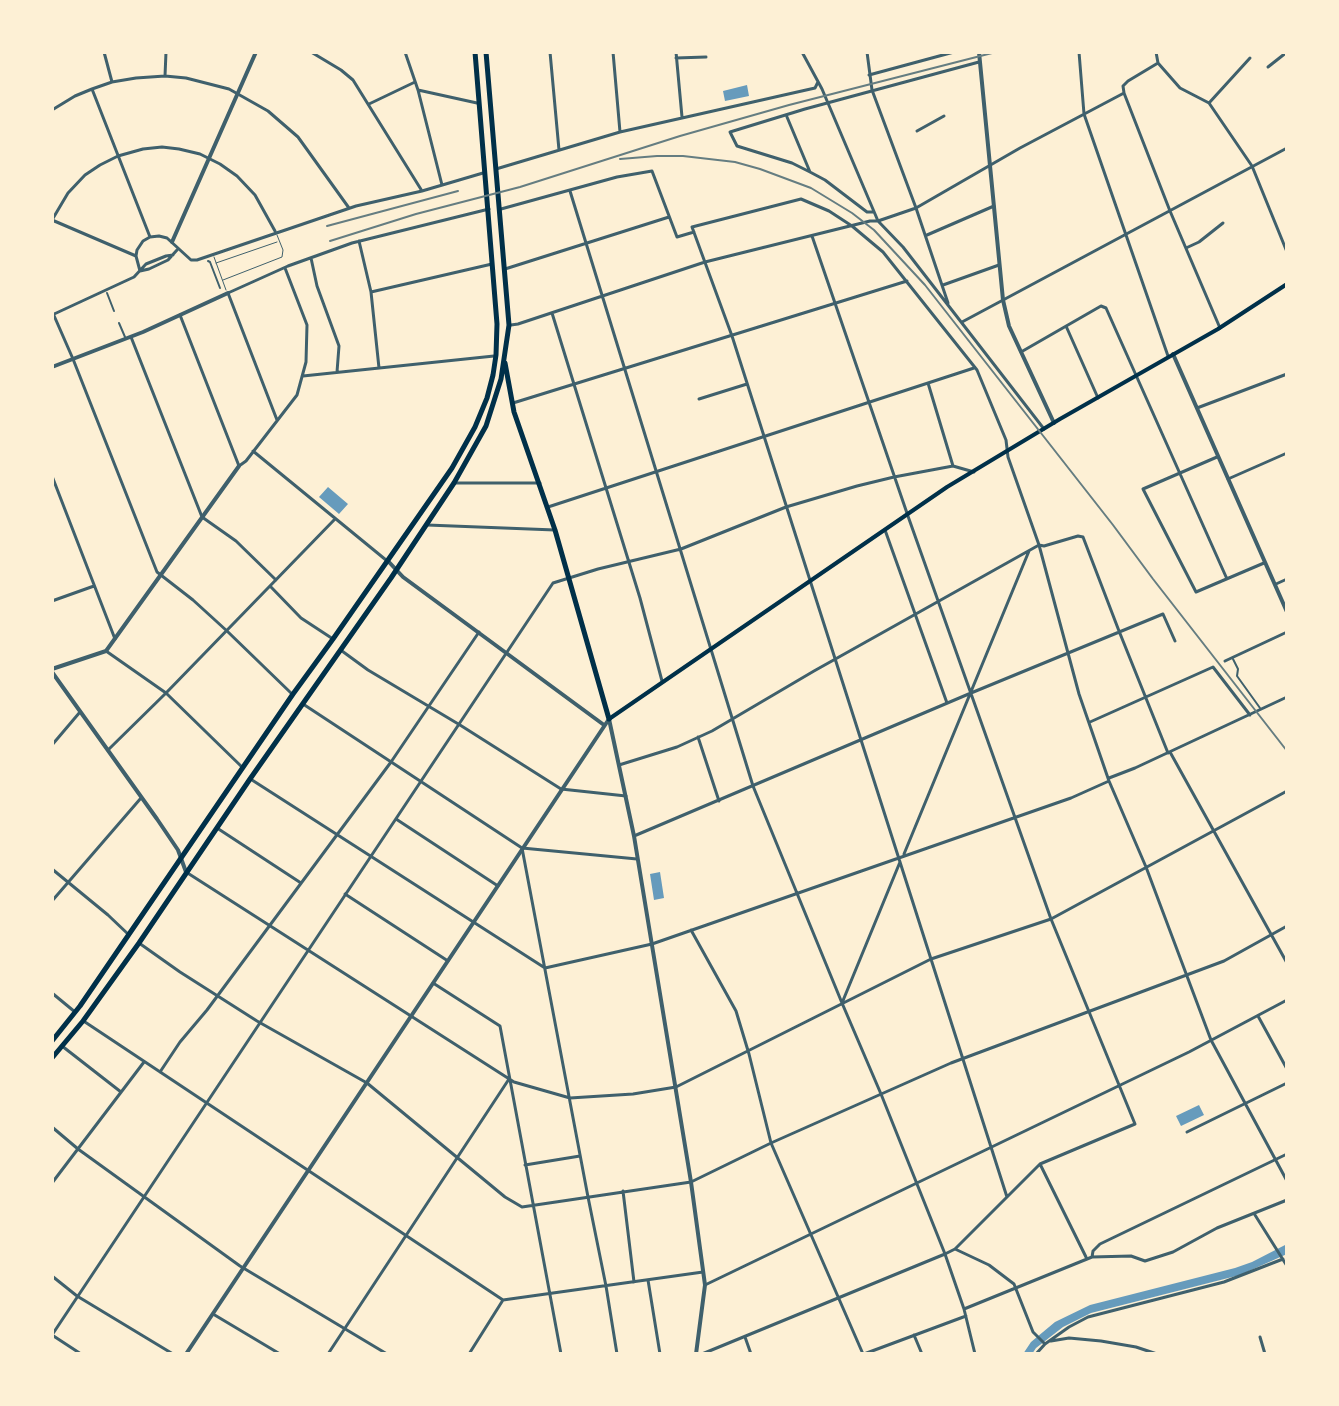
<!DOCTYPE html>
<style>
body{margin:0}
#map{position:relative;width:1339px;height:1406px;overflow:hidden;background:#fdf0d5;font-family:Signika,sans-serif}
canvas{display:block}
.frame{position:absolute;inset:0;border:54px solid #fdf0d5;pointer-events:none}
</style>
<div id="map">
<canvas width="1339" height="1406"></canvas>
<div class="frame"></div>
</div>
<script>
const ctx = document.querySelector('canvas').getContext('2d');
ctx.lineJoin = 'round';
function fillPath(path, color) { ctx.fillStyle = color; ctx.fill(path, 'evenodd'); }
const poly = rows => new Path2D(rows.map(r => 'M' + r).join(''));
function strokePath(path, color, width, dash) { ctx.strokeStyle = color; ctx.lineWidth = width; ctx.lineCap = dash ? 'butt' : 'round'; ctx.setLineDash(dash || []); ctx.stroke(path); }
fillPath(poly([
 [747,85,749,96,725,101,723,91],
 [328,487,348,504,339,514,319,497],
 [660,872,664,898,654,900,650,874],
 [1199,1105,1204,1115,1181,1126,1176,1116],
 [1287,1244,1287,1254,1240,1275,1091,1313,1063,1327,1036,1348,1032,1354,1023,1354,1031,1342,1055,1322,1090,1305,1235,1268,1252,1262]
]), '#669bbc');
strokePath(poly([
 [214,257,226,290],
 [216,263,277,242],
 [223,280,282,257,283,250,277,235]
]), '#3f606c', 1);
strokePath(poly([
 [208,261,210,262,220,288],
 [107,293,114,311],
 [119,323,125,337],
 [1233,659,1238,669,1237,676,1260,708]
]), '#3f606c', 2);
strokePath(poly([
 [104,52,112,82],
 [311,52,341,70,353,80,422,191],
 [405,52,418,90,442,185],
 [550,52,559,150],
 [613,52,620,132],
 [676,52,682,117],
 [802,52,822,89,878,221,903,247,1044,429],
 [867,52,872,90,916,208,948,303],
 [1079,52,1084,114,1168,356],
 [1156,52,1158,63,1180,88,1209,103,1252,166,1287,252],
 [676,58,706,57],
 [1158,63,1128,81,1123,86,1124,93,1170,211,1220,328],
 [1268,67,1287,52],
 [869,75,954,52],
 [165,76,166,52],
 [92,89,150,237],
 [418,90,477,103],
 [1209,103,1250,58],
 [369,104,415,82],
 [52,110,75,96,92,89,112,82,136,78,165,76,186,78,229,89,268,111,298,137,349,208],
 [787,117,810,172],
 [917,131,944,116],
 [496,169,620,132,815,88,818,82],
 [570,191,753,786,842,1003,881,1094,945,1254,964,1309,975,1354],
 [501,209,617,177,652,171,677,237,694,232],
 [873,212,867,212,825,180,810,172,792,163,737,146,730,132,805,109,979,62],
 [927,235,994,206],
 [359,241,371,292,379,368],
 [1186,248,1199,242,1223,223],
 [136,256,52,220,68,193,85,175,100,165,118,156,143,149,162,147,179,149,200,154,220,164,237,176,255,195,275,231],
 [311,258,317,286,339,346,337,372],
 [505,269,669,217],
 [140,271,136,256,137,250,143,241,150,237,159,236,167,238,191,260,197,260,356,206,422,191,483,173],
 [140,271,149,269,168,260,177,250],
 [943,285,999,265],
 [371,292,492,264],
 [52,311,73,359,157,572,193,600,227,631,292,694],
 [552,313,640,598,662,681],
 [52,315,134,277,146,264,166,256,173,255],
 [180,315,239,466,246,461,297,395,306,362,307,325,285,268],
 [962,322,1287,148],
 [511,325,518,324,705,262,870,221,878,221,916,208,1020,148,1124,93],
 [1066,326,1098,398],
 [131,337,202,517,236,541,276,580],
 [1021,352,1101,306,1106,308,1227,579],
 [303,376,494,356],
 [928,383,953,466],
 [699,399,747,384],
 [513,403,907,281],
 [1197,408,1287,374],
 [277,420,228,293,288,266,352,243,489,209],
 [253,451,386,560],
 [1217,457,1143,489,1196,592,1264,563],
 [52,476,115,639],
 [1228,479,1287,453],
 [456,483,540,483],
 [548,507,974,368],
 [427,525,555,530],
 [885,530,947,703],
 [1276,584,1287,579],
 [270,586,301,618,333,639],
 [52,601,94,586],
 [106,651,166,693,243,768],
 [342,651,368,670,460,725,561,789,626,796],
 [1225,661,1287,632],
 [303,704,522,848,637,859],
 [1090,722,1213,667,1250,715],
 [698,737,719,801],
 [52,745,80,712],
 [108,750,166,693,335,519],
 [1170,752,1287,963],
 [619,765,677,747,712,731,814,671,1039,545,1044,546,1078,536,1083,537,1119,631,1168,753],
 [1109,778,1135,768,1287,697],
 [252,780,545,968,652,944,1071,798,1109,781],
 [396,819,498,886],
 [217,828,301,883],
 [634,836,971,693,1163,614,1175,641],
 [522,848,588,1197,606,1286,617,1354],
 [904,854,1029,551],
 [52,869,108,915,129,935],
 [186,872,514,1082,570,1098,633,1094,676,1087,931,959,1051,919,1287,791],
 [345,894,448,961],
 [52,901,141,798],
 [691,930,736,1011,749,1054,771,1143,863,1354],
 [139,943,180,972,257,1021,367,1083,505,1197,522,1207,691,1182,771,1143,951,1063,1224,961,1287,926],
 [433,983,500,1026,561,1354],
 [52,993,75,1012],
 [842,1003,900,862],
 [1258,1016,1287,1069],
 [85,1022,503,1300,703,1272],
 [62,1046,121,1092],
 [160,1072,180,1042,207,1010,391,762,479,632],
 [52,1127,78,1149,240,1266,387,1354],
 [1187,1132,1287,1083],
 [1040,1164,1086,1257],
 [525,1165,580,1156],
 [52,1183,144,1062],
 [623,1191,634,1282],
 [1007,1197,732,336,692,227,801,199,829,211,852,226,883,252,977,370,1006,440,1008,457,1039,545,1079,694,1109,781,1146,867,1211,1040,1287,1181],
 [1255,1215,1287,1266],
 [955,1249,989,1265,1014,1284,1033,1332,1045,1344],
 [1092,1257,1093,1251,1100,1244,1287,1154],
 [52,1276,77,1296,173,1354],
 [648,1280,660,1354],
 [705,1285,1189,1052,1287,1000],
 [964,1309,1092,1257,1131,1256,1145,1261,1173,1252,1217,1228,1287,1200],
 [213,1314,280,1354],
 [914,1335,922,1354],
 [745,1337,751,1354],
 [1260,1337,1265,1354],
 [1051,1341,1069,1338,1101,1341,1136,1347,1157,1354],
 [81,1354,52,1335,553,583,598,569,681,549,786,507,857,486,894,477,953,466,974,472],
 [328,1354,509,1079],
 [469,1354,503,1300],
 [702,1354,945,1254,955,1249,1040,1164,1135,1124,1051,919,909,519,812,236],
 [864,1354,966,1316],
 [1036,1354,1045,1344,1069,1327,1088,1317,1224,1282,1283,1259]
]), '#3f606c', 3);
strokePath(poly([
 [979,52,1003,300,1009,326,1054,423],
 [172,242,256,52],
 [1173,354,1287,612],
 [52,367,143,332,228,293],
 [388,561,403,577,604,725],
 [52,669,106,651,239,466],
 [52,672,157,819,178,850,186,872],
 [609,719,634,836,691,1182,705,1285,696,1354],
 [186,1354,609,719]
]), '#3f606c', 4);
strokePath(poly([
 [609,719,947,487,1060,419,1218,329,1287,284]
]), '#003049', 4);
strokePath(poly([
 [505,363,514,412,555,530,609,719],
 [52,1041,80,1006,293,694,333,639,452,468,475,427,487,398,493,375,496,355,497,324,475,52],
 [52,1058,83,1021,139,943,250,779,391,578,454,483,486,426,501,379,509,325,486,52]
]), '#003049', 5);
strokePath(poly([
 [620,159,657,156,683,156,735,162,760,169,811,188,852,213,874,230,925,285,1113,525,1153,579,1287,751],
 [327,226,458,191],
 [330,241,416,214,520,187,680,136,789,105,996,52]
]), '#657d81', 2);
</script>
